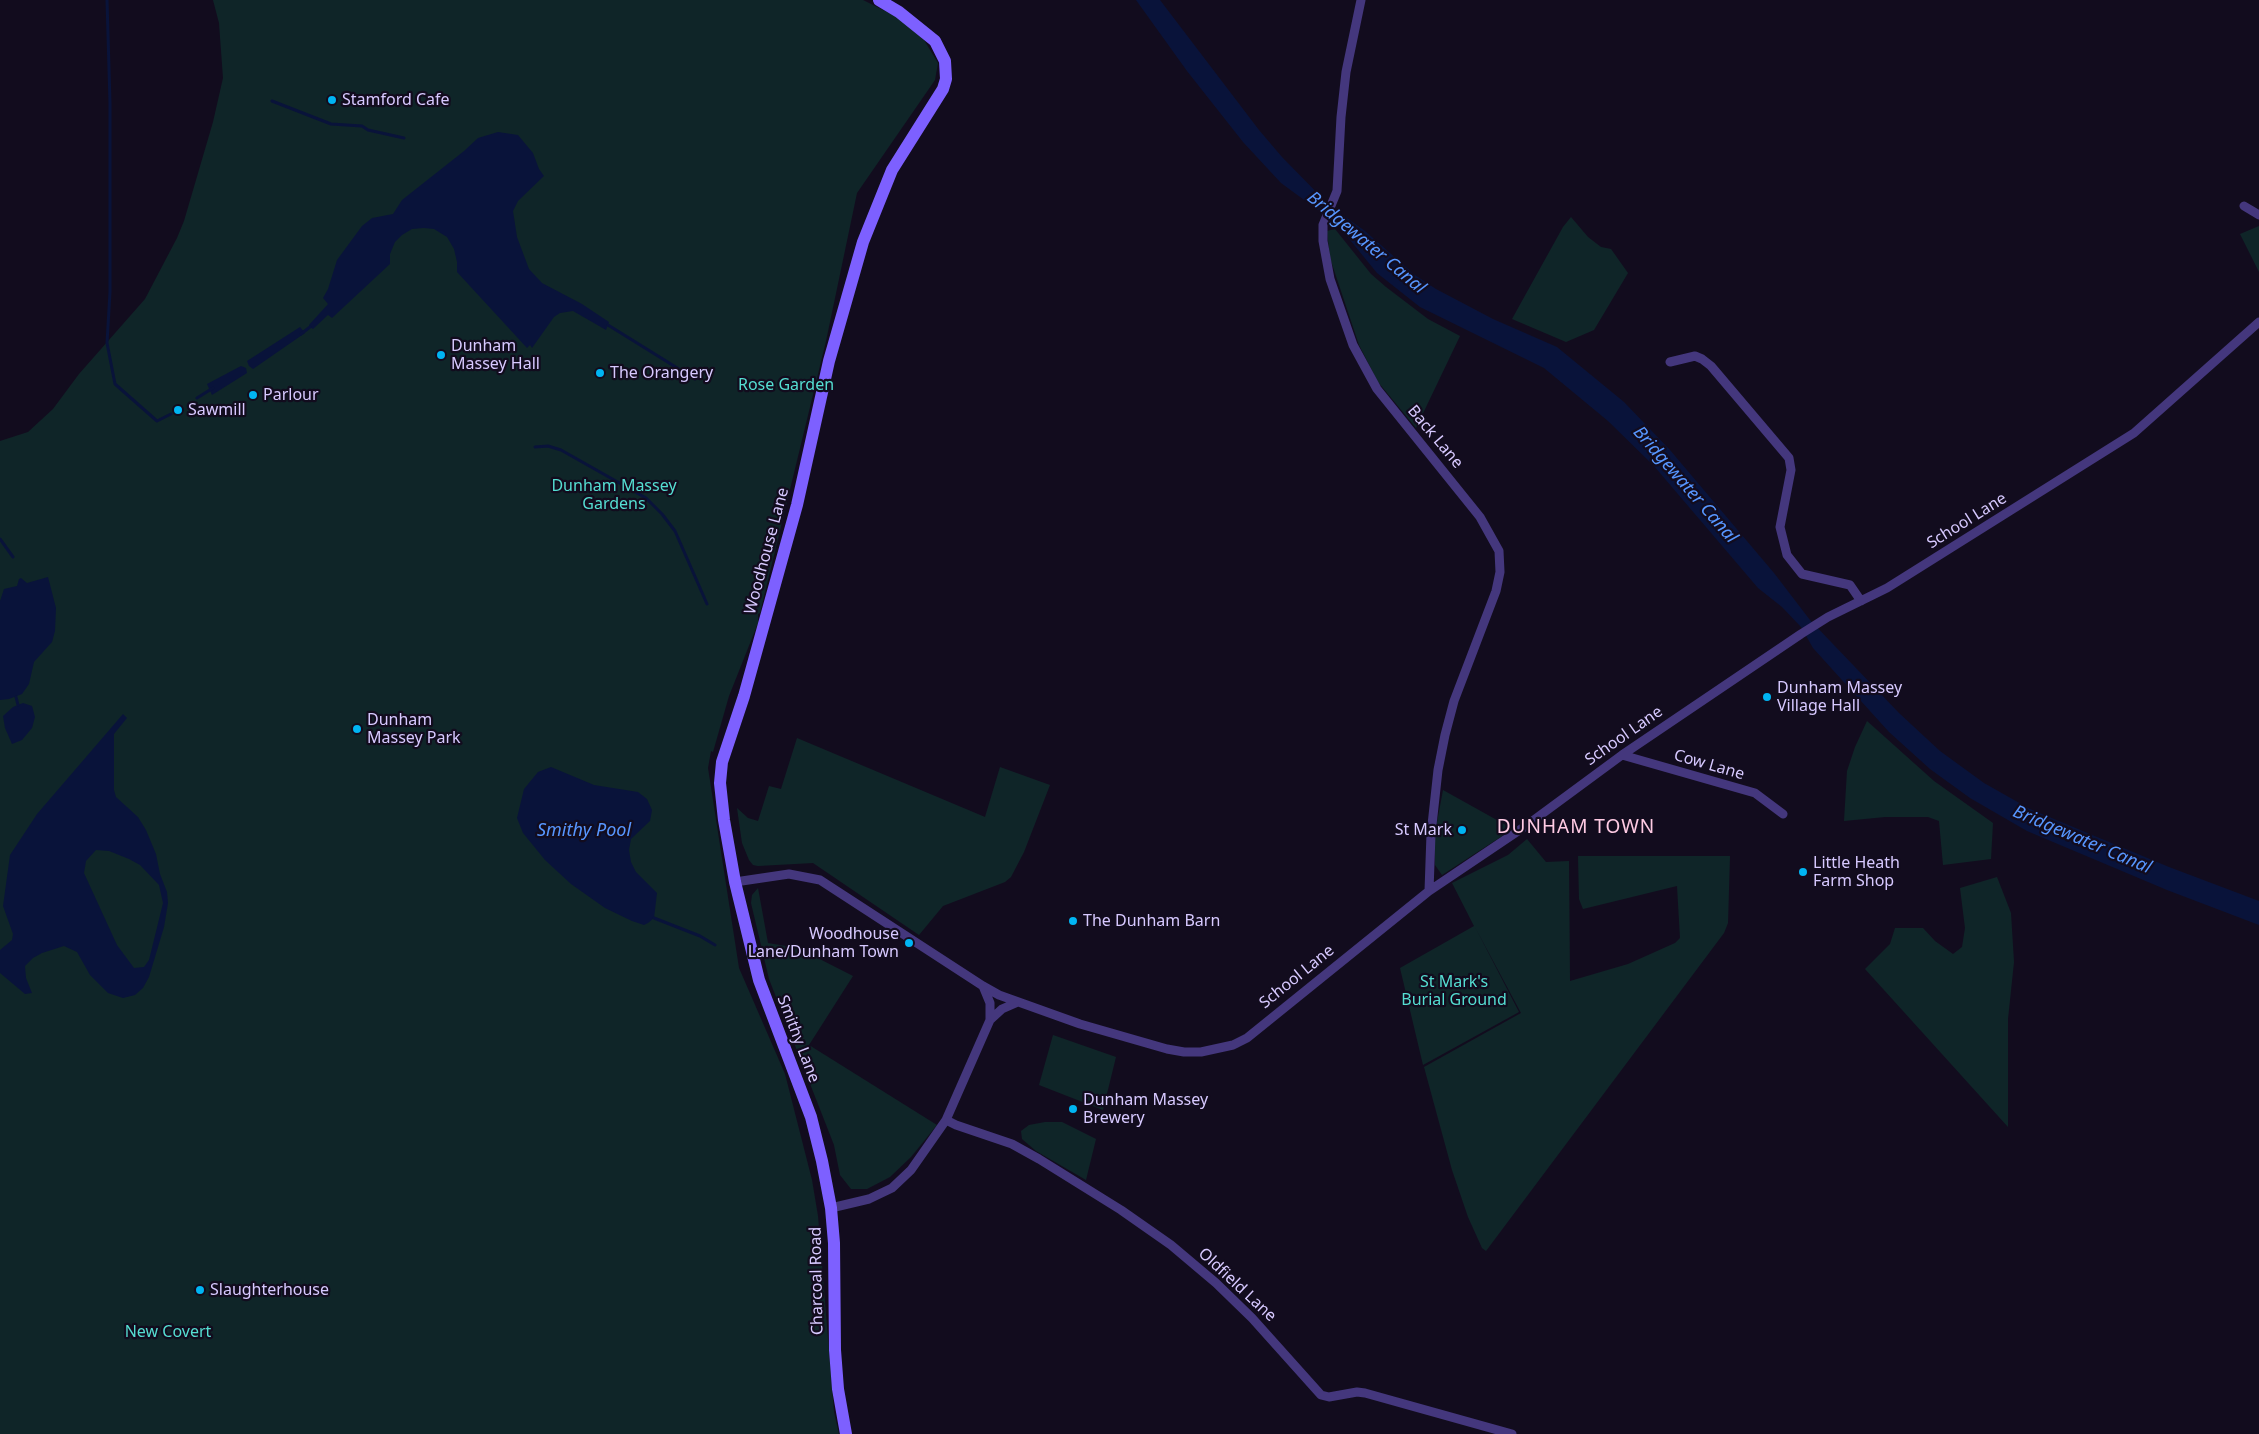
<!DOCTYPE html>
<style>
body{margin:0}
canvas{display:block;background:#120c1e}
</style>
<canvas width="2259" height="1434"></canvas>
<script>
const ctx = document.querySelector('canvas').getContext('2d');
ctx.lineJoin = 'round';
function fillPath(path, color) { ctx.fillStyle = color; ctx.fill(path, 'evenodd'); }
const poly = rows => new Path2D(rows.map(r => 'M' + r).join(''));
function strokePath(path, color, width, dash) { ctx.strokeStyle = color; ctx.lineWidth = width; ctx.lineCap = dash ? 'butt' : 'round'; ctx.setLineDash(dash || []); ctx.stroke(path); }
function drawText(font, color, halo, rows, align = 'center') {
  ctx.font = font + ' "Noto Sans",sans-serif'; ctx.lineWidth = 4.5; ctx.setLineDash([]); ctx.textBaseline = 'middle'; ctx.strokeStyle = halo; ctx.fillStyle = color; for (const [text, x, y, turn = 0] of rows) {
    ctx.save(); ctx.translate(x, y); ctx.rotate((+turn || 0) * Math.PI / 180); ctx.textAlign = isNaN(turn) ? turn : align; if (halo) ctx.strokeText(text, 0, 0); ctx.fillText(text, 0, 0); ctx.restore();
  }
}
fillPath(poly([
 [213,0,863,0,899,18,924,40,938,63,935,80,857,193,826,341,760,613,758,614,758,623,729,696,713,752,711,751,708,768,739,968,785,1074,812,1180,818,1216,834,1412,839,1434,0,1434,0,441,28,432,53,409,79,374,145,299,177,238,184,221,213,122,223,78,219,23],
 [1571,217,1588,237,1601,247,1611,249,1628,273,1594,330,1566,342,1512,319,1563,227],
 [2259,226,2259,272,2240,234],
 [1335,229,1371,274,1386,287,1428,319,1460,336,1416,428,1378,382,1359,345,1330,258,1327,231],
 [1867,721,1934,781,1993,823,1991,859,1943,865,1939,821,1928,817,1885,817,1844,821,1847,771,1855,747],
 [797,738,985,817,1000,767,1050,785,1024,852,1011,877,1005,882,943,906,919,935,813,863,758,866,753,865,749,860,742,843,737,808,748,818,758,821,769,786,781,789],
 [1443,790,1513,829,1442,875,1435,865,1435,833],
 [1527,839,1546,862,1569,861,1570,981,1628,964,1675,943,1680,938,1677,886,1583,909,1579,899,1578,856,1730,856,1728,923,1724,933,1486,1251,1482,1248,1468,1217,1452,1170,1424,1067,1521,1013,1475,927,1519,1012,1423,1065,1400,968,1474,926,1452,883,1508,855],
 [1997,877,2011,913,2014,962,2008,1019,2008,1127,1865,969,1890,944,1895,928,1923,928,1935,941,1953,954,1962,947,1965,928,1960,888],
 [758,888,768,943,798,948,853,976,809,1045,937,1125,911,1157,890,1177,867,1189,851,1189,840,1175,834,1145,769,979,751,903,752,895],
 [1053,1035,1116,1057,1103,1110,1039,1085],
 [1045,1122,1062,1122,1096,1139,1086,1180,1036,1151,1022,1139,1021,1131,1029,1125]
]), '#0f2528');
fillPath(poly([
 [1136,0,1160,0,1259,130,1282,157,1329,205,1365,231,1415,275,1436,289,1493,319,1557,347,1624,402,1670,450,1774,573,1810,620,1899,713,1940,751,1984,783,2030,809,2169,867,2259,901,2259,925,2167,890,2027,831,1970,798,1930,769,1889,732,1813,648,1801,627,1782,607,1758,588,1654,466,1608,421,1544,368,1420,307,1377,273,1337,224,1281,183,1243,142,1187,71],
 [498,132,518,135,533,153,539,169,544,176,518,201,513,211,517,237,529,269,542,283,582,304,609,322,606,330,573,311,560,313,554,317,532,348,530,345,527,348,457,272,457,262,454,249,447,237,434,229,424,228,412,229,402,235,395,242,390,254,390,264,332,318,328,315,313,329,310,327,309,325,328,304,323,298,328,289,337,260,362,226,372,218,393,214,402,200,464,151,478,138],
 [300,327,305,333,253,369,249,366,247,361],
 [241,366,246,368,247,373,212,395,207,384],
 [48,577,56,608,55,631,52,642,34,662,29,684,22,694,9,699,0,700,0,601,4,589,17,586,19,579,21,578,27,583],
 [23,703,32,706,35,717,32,728,22,740,12,744,5,728,3,716,13,707],
 [123,714,127,718,114,734,114,790,116,797,138,817,146,830,156,854,160,874,167,892,168,903,164,927,149,977,143,988,135,995,123,998,108,993,90,975,77,952,64,946,42,953,33,958,25,966,26,978,32,993,25,994,0,973,0,950,12,940,13,934,3,906,10,855,37,814],
 [96,850,109,851,129,859,140,865,159,885,163,903,149,960,144,967,134,968,117,945,84,873,86,861],
 [551,767,594,785,638,792,647,799,652,810,650,821,631,839,629,850,631,862,636,872,657,893,654,918,648,923,644,925,632,921,605,908,571,884,545,860,523,833,517,818,524,789,538,772]
]), '#09133a');
strokePath(poly([
 [107,0,110,103,110,292,107,343,115,384,157,421,171,414],
 [272,101,331,124,362,126,368,130,404,138],
 [608,325,695,379],
 [301,334,310,327],
 [197,398,213,388],
 [535,447,548,446,561,450,646,498,662,514,675,531,707,604],
 [0,539,13,557],
 [16,697,18,705],
 [654,918,700,936,715,945]
]), '#09133a', 3);
strokePath(poly([
 [1361,0,1346,72,1341,117,1337,191,1323,225,1323,241,1330,279,1353,345,1377,389,1480,517,1499,551,1500,572,1496,591,1454,701,1445,735,1438,770,1431,834,1429,891],
 [2244,206,2259,215],
 [1670,362,1695,356,1702,359,1711,366,1789,458,1791,470,1780,527,1787,555,1802,574,1850,585,1861,601],
 [1622,755,1755,793,1783,814],
 [735,882,789,874,820,880,983,986,999,995,1080,1024,1167,1049,1184,1052,1201,1052,1233,1045,1247,1038,1429,891,1527,825,1622,755,1801,634,1828,617,1887,588,2134,433,2259,322],
 [990,1020,1002,1009,1018,1002],
 [946,1120,956,1125,1012,1144,1039,1159,1121,1210,1171,1245,1216,1283,1252,1318,1321,1395,1329,1397,1357,1392,1365,1393,1512,1434],
 [831,1208,869,1199,892,1188,911,1170,946,1120,990,1020,990,1003,983,986]
]), '#44377d', 9);
strokePath(poly([
 [846,1434,838,1389,835,1350,834,1243,831,1208,822,1161,811,1117,759,980,735,882,724,820,720,783,722,762,744,696,797,505,829,361,863,242,892,170,943,89,946,79,945,61,935,41,899,12,879,0]
]), '#7d60ff', 12);
for (const [x, y, r, color] of [
 [332,100,5,"#00b5f3"],
 [441,355,5,"#00b5f3"],
 [600,373,5,"#00b5f3"],
 [253,395,5,"#00b5f3"],
 [178,410,5,"#00b5f3"],
 [1767,697,5,"#00b5f3"],
 [357,729,5,"#00b5f3"],
 [1462,830,5,"#00b5f3"],
 [1803,872,5,"#00b5f3"],
 [1073,921,5,"#00b5f3"],
 [909,943,5,"#00b5f3"],
 [1073,1109,5,"#00b5f3"],
 [200,1290,5,"#00b5f3"]
]) { const dot = new Path2D(); dot.arc(x, y, r, 0, 2 * Math.PI); ctx.fillStyle = color; ctx.fill(dot); strokePath(dot, '#120c1e', 2); }
drawText('16px', '#d7c9ff', '#120c1e', [
 ["Stamford Cafe",342,100],
 ["Dunham",451,346],
 ["Massey Hall",451,364],
 ["The Orangery",610,373],
 ["Parlour",263,395],
 ["Sawmill",188,410],
 ["Dunham Massey",1777,688],
 ["Village Hall",1777,706],
 ["Dunham",367,720],
 ["Massey Park",367,738],
 ["St Mark",1452,830,"right"],
 ["Little Heath",1813,863],
 ["Farm Shop",1813,881],
 ["The Dunham Barn",1083,921],
 ["Woodhouse",899,934,"right"],
 ["Lane/Dunham Town",899,952,"right"],
 ["Dunham Massey",1083,1100],
 ["Brewery",1083,1118],
 ["Slaughterhouse",210,1290]
], 'left');
drawText('16px', '#55ded2', '#120c1e', [
 ["Rose Garden",786,385],
 ["Dunham Massey",614,486],
 ["Gardens",614,504],
 ["St Mark's",1454,982],
 ["Burial Ground",1454,1000],
 ["New Covert",168,1332]
]);
drawText('16px', '#d7c9ff', '#120c1e', [
 ["Back Lane",1435,437,50],
 ["School Lane",1967,521,-32],
 ["Woodhouse Lane",767,551,-75],
 ["School Lane",1624,736,-35],
 ["Cow Lane",1709,765,16],
 ["School Lane",1297,977,-39],
 ["Smithy Lane",798,1039,69],
 ["Charcoal Road",817,1281,-91],
 ["Oldfield Lane",1237,1285,43]
]);
drawText('italic 18px', '#5796ff', '#120c1e', [
 ["Bridgewater Canal",1366,243,40],
 ["Bridgewater Canal",1685,485,49],
 ["Smithy Pool",584,831],
 ["Bridgewater Canal",2082,840,23]
]);
ctx.letterSpacing = '1px';
drawText('19px', '#ffcbe4', '#120c1e', [
 ["DUNHAM TOWN",1576,828]
]);
ctx.letterSpacing = '0px';
</script>
